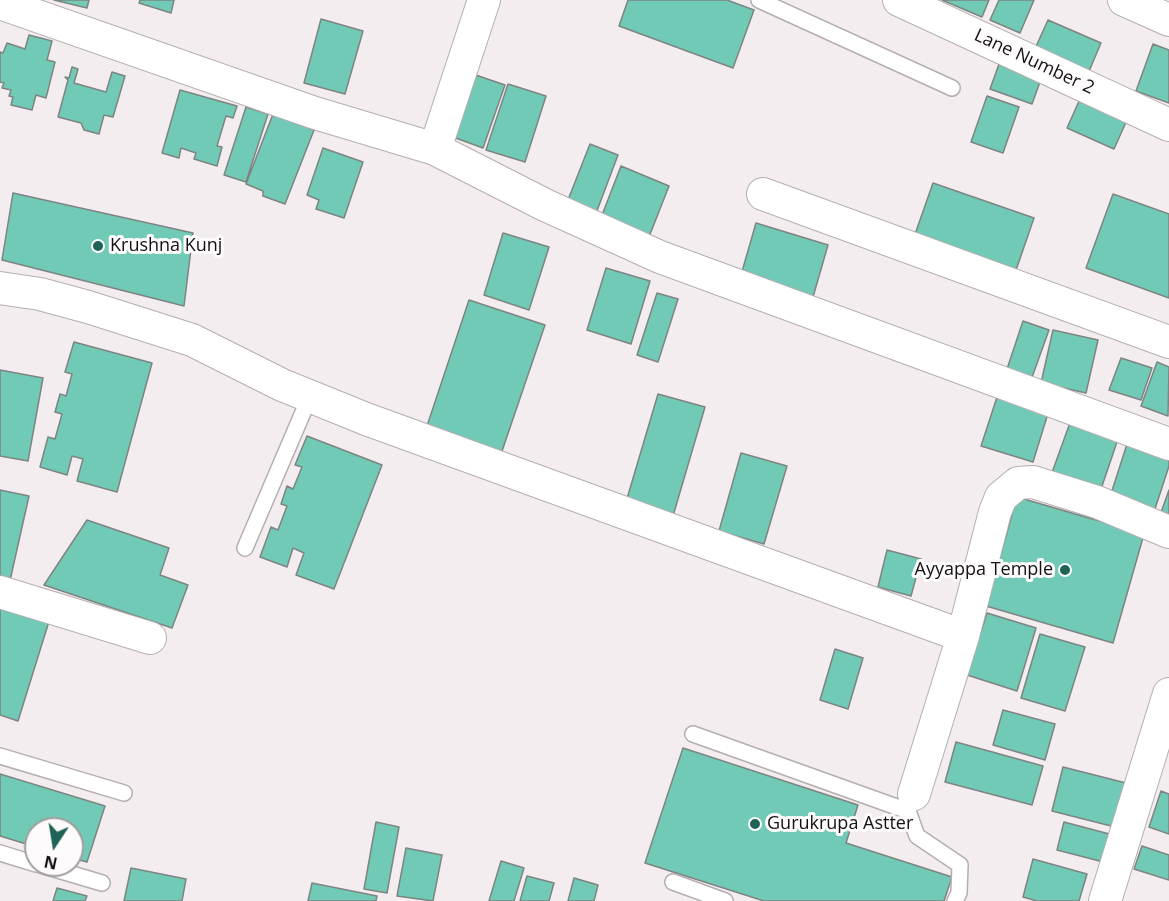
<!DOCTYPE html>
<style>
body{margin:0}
#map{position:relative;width:1169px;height:901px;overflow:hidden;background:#f4edf0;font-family:"Open Sans",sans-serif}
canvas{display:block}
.north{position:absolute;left:24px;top:817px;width:60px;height:60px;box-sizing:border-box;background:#fefbfd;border:2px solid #a09d9f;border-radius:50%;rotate:192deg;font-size:16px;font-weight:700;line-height:24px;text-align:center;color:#131112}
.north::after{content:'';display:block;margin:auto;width:21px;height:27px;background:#1e6355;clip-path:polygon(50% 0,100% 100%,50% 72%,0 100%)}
</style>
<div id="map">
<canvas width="1169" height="901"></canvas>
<div class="north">N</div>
</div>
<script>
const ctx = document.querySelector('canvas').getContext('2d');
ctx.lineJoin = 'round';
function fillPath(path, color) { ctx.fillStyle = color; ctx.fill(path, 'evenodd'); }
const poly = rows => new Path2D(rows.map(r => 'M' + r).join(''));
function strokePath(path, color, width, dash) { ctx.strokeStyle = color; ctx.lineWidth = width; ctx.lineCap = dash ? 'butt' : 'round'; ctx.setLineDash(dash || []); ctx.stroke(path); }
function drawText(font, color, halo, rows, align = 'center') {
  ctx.font = font + ' "Open Sans",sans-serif'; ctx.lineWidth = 6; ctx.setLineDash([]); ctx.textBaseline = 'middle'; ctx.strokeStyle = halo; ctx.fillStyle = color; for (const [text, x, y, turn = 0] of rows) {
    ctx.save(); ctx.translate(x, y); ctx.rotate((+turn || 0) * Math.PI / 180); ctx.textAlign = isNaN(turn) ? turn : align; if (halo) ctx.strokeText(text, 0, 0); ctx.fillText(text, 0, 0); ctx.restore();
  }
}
const building = poly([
 [54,0,89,0,87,8,54,0],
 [140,0,174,0,171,13,139,3,140,0],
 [628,0,727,0,754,10,733,68,619,26,628,0],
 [942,0,989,0,982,17,942,0],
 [999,0,1034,0,1020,33,990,20,999,0],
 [321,19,363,31,345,94,304,83,321,19],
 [1048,20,1101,43,1087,76,1033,53,1048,20],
 [29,35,52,41,47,60,55,62,46,98,36,95,32,110,11,105,13,97,9,96,11,90,2,88,4,83,0,82,0,52,3,53,7,43,25,49,29,35],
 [1153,44,1169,50,1169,103,1136,91,1153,44],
 [1003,53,1045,68,1032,104,990,89,1003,53],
 [72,67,78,69,74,83,106,92,112,72,125,76,113,117,104,115,99,134,84,130,81,123,58,117,68,80,65,77,69,78,72,67],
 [464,71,505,85,483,148,442,133,464,71],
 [508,84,546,96,525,162,486,150,508,84],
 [180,90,237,106,233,118,226,116,217,146,222,147,217,166,194,159,196,153,181,148,179,158,162,153,180,90],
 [1084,90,1131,111,1114,149,1067,128,1084,90],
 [987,96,1019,107,1003,153,971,142,987,96],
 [246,107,268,114,246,182,224,175,246,107],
 [273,114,314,130,285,204,263,196,263,191,246,184,273,114],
 [590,144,618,155,595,216,566,205,590,144],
 [323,148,363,162,344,218,316,209,319,200,307,195,323,148],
 [621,166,669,186,647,242,599,223,621,166],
 [933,183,1034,218,1014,276,913,240,933,183],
 [13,193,193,233,184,306,2,260,13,193],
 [1113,194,1169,214,1169,298,1086,268,1113,194],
 [756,223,828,245,813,297,741,275,756,223],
 [503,233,549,247,529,310,484,295,503,233],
 [606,268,650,281,631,344,587,330,606,268],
 [657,293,678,299,658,362,637,355,657,293],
 [469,300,545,325,501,454,426,429,469,300],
 [1023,321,1049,330,1031,380,1006,372,1023,321],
 [1053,330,1098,340,1086,393,1041,383,1053,330],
 [74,342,152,363,117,492,77,481,83,459,72,456,67,475,40,467,48,437,55,439,62,414,55,412,60,394,66,396,72,374,65,372,74,342],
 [1121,358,1152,368,1141,400,1109,390,1121,358],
 [1157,362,1169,367,1168,416,1141,406,1157,362],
 [0,370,43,378,28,461,0,456,0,370],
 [999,391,1050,407,1033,462,981,446,999,391],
 [658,394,705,407,673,516,626,502,658,394],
 [1071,420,1119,436,1099,495,1050,478,1071,420],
 [307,436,382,465,334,589,296,575,304,553,293,548,287,567,260,557,271,527,278,530,287,506,281,504,287,486,293,489,302,467,295,465,307,436],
 [1127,444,1169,458,1169,466,1153,515,1109,500,1127,444],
 [741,453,787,466,764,544,719,531,741,453],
 [0,490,29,496,9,585,0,583,0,490],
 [1169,490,1169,522,1159,518,1169,490],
 [1017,497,1144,534,1113,643,986,606,1017,497],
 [87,520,169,548,160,575,188,585,172,628,44,585,87,520],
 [887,550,921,559,911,596,878,587,887,550],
 [0,599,51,615,18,721,0,715,0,599],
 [987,613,1036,628,1017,691,967,675,987,613],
 [1040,634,1085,647,1065,711,1021,698,1040,634],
 [835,649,863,658,848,709,820,700,835,649],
 [1003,710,1055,724,1045,760,993,745,1003,710],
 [956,742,1043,766,1032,805,945,782,956,742],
 [683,748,858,805,846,843,952,877,944,901,764,901,645,863,683,748],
 [1063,767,1126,783,1115,827,1052,811,1063,767],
 [0,774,105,806,87,862,72,858,72,829,36,829,36,847,0,836,0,774],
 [1161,791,1169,794,1169,834,1149,827,1161,791],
 [376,822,399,827,387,893,364,889,376,822],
 [1064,822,1117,836,1111,864,1057,850,1064,822],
 [1142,846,1169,855,1169,880,1134,869,1142,846],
 [406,848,442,855,433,901,397,896,406,848],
 [1033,859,1087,874,1079,901,1037,901,1023,897,1033,859],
 [501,861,524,868,514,901,489,901,501,861],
 [131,868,186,879,182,901,124,901,131,868],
 [527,876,554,883,549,901,520,901,527,876],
 [574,878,598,885,594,901,568,901,574,878],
 [312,883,377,896,376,901,308,901,312,883],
 [57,888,87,896,85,901,53,901,57,888]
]);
fillPath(building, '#71cab6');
strokePath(building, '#7e8482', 1.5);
const service = poly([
 [759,0,952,88],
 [245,548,310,396],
 [693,734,908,811,914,794],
 [0,756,124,793],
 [908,811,917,836,960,865,959,893,955,901],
 [0,853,36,864],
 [41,865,102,883],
 [673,882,725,901]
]);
const minor = poly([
 [899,0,1169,125],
 [1124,0,1169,20],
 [0,3,315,113,435,149,545,205,660,257,1169,444],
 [435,149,484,0],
 [763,194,1169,342],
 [0,288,40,294,88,307,192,340,282,385,366,419,963,636,995,512,1001,497,1018,483,1033,482,1097,502,1169,532],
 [0,592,150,638],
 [914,794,963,636],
 [1105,901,1169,694]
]);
strokePath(service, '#b5aeb1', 18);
strokePath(minor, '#b5aeb1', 34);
strokePath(service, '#fff', 15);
strokePath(minor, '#fff', 32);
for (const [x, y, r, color] of [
 [98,246,6,"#1e6355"],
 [1065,570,6,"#1e6355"],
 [755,824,6,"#1e6355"]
]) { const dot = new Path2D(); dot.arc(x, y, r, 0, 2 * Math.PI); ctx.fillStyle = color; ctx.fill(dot); strokePath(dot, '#fefbfd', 2); }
drawText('18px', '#131112', '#fefbfd', [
 ["Lane Number 2",1034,62,25]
]);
drawText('18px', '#131112', '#fefbfd', [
 ["Krushna Kunj",110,246],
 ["Ayyappa Temple",1053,570,"right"],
 ["Gurukrupa Astter",767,824]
], 'left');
</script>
